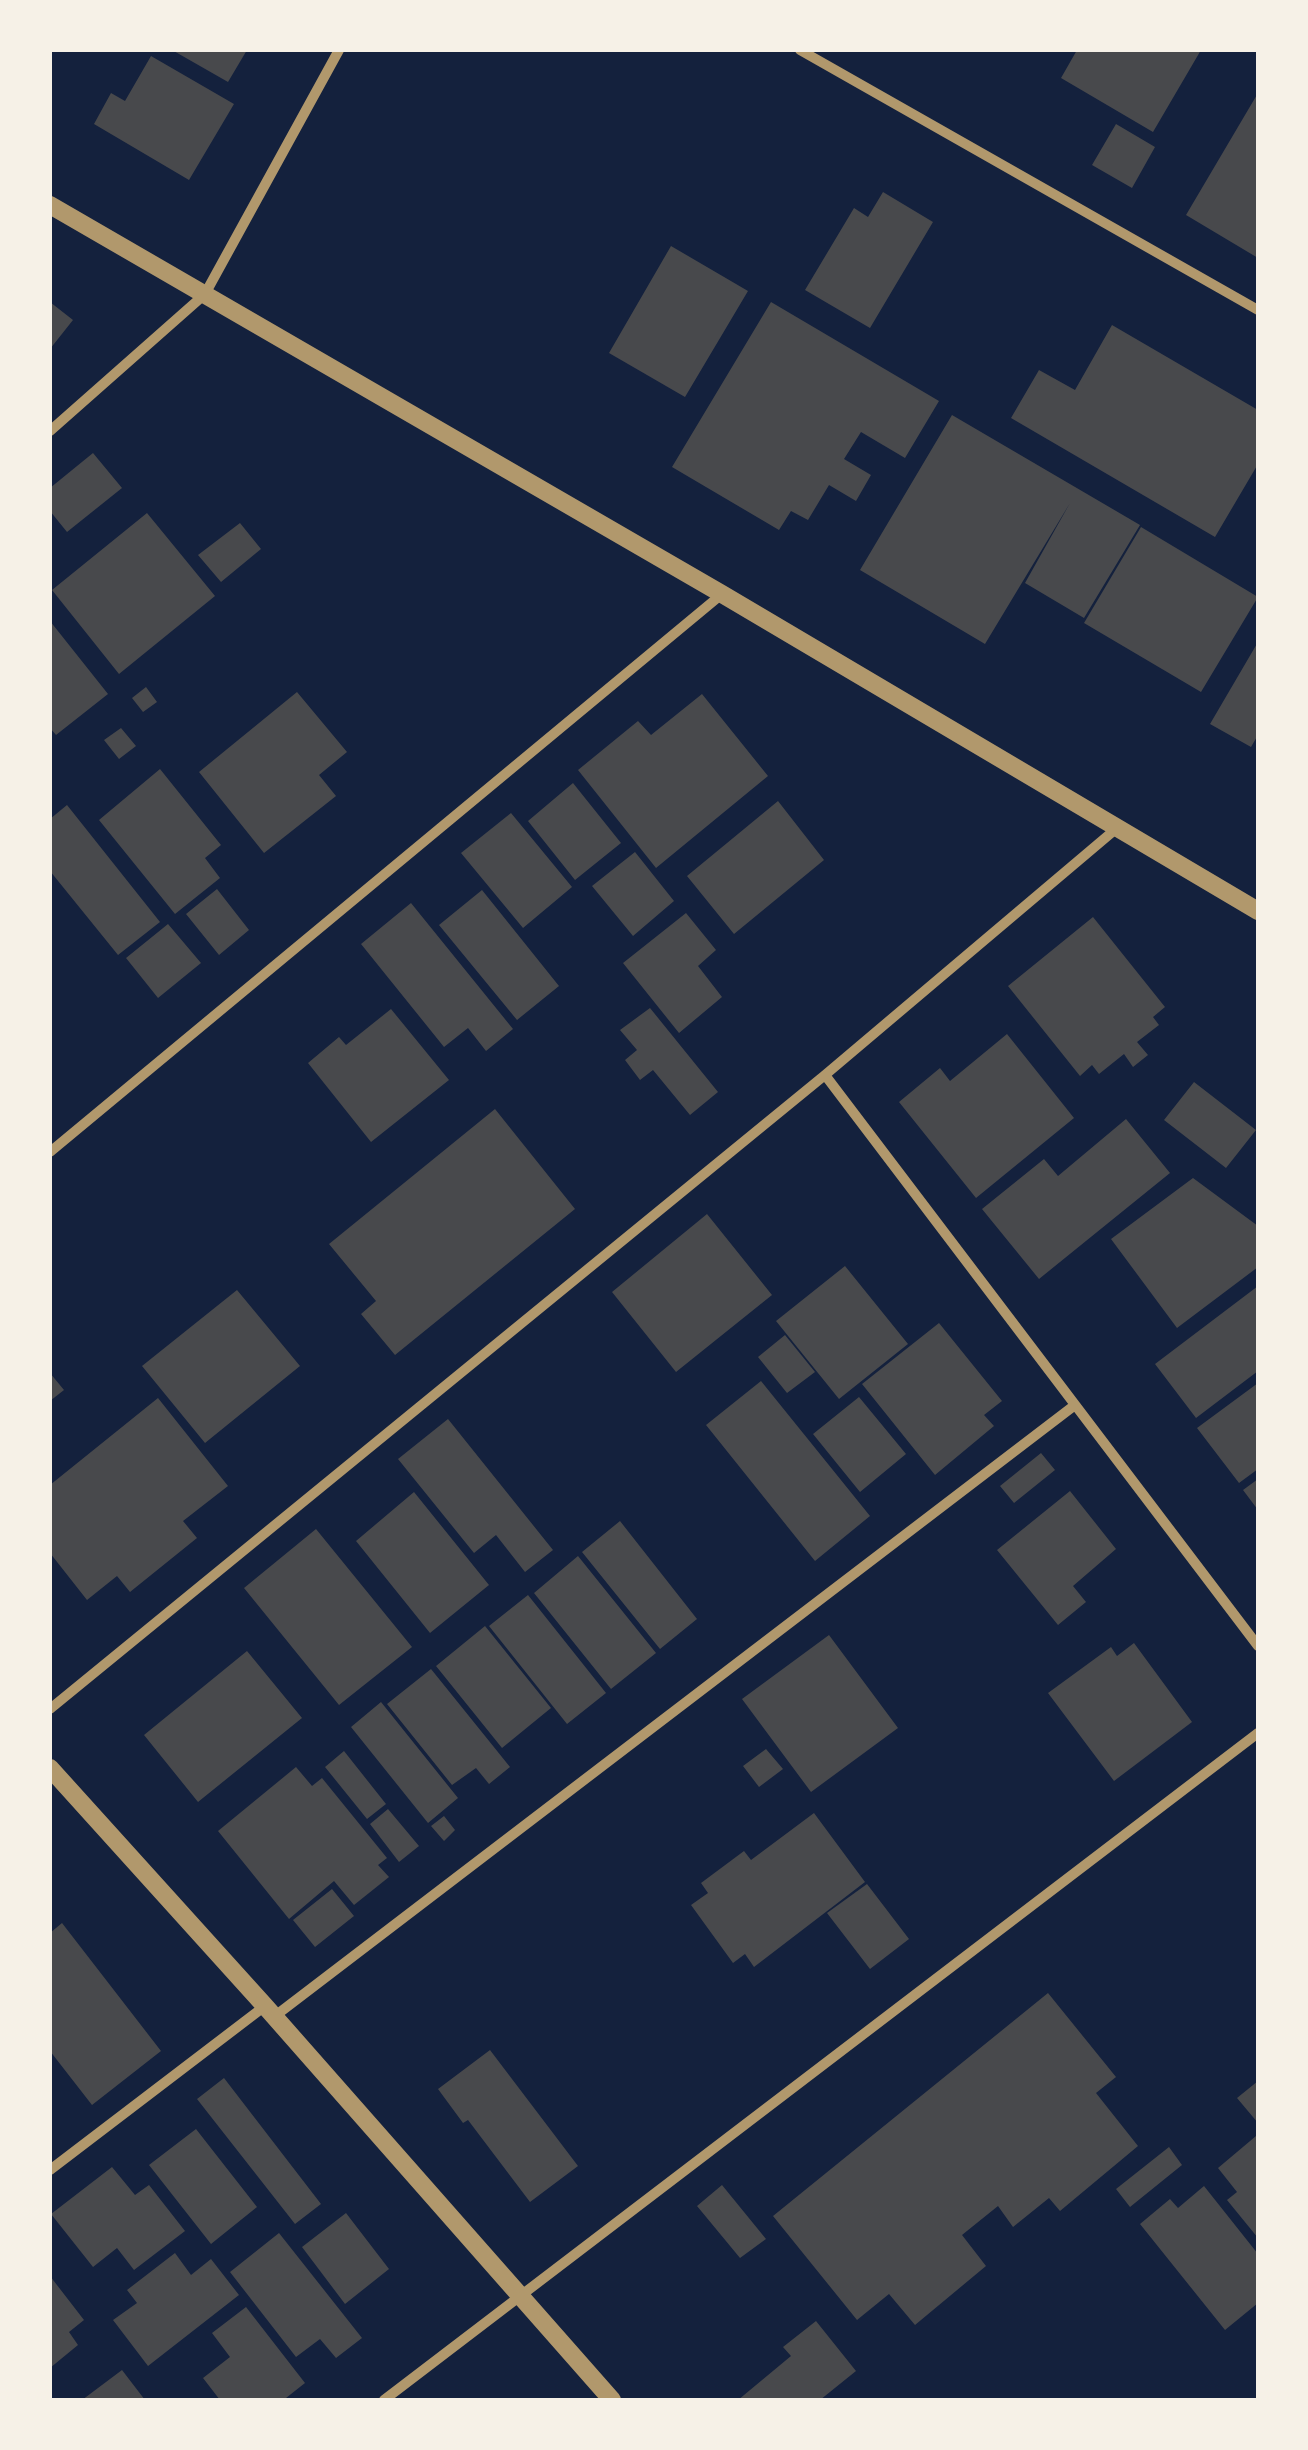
<!DOCTYPE html>
<style>
body{margin:0}
#map{position:relative;width:1308px;height:2450px;overflow:hidden;background:#14213d;font-family:"Open Sans",sans-serif}
canvas{display:block}
.frame{position:absolute;inset:0;border:52px solid #f6f1e7;pointer-events:none}
</style>
<div id="map">
<canvas width="1308" height="2450"></canvas>
<div class="frame"></div>
</div>
<script>
const ctx = document.querySelector('canvas').getContext('2d');
ctx.lineJoin = 'round';
function fillPath(path, color) { ctx.fillStyle = color; ctx.fill(path, 'evenodd'); }
const poly = rows => new Path2D(rows.map(r => 'M' + r).join(''));
function strokePath(path, color, width, dash) { ctx.strokeStyle = color; ctx.lineWidth = width; ctx.lineCap = dash ? 'butt' : 'round'; ctx.setLineDash(dash || []); ctx.stroke(path); }
fillPath(poly([
 [172,50,247,50,228,82],
 [1077,50,1201,50,1153,132,1061,78],
 [151,56,234,104,189,180,94,124,111,93,125,101],
 [1258,93,1258,258,1186,215],
 [1116,124,1155,147,1132,188,1092,165],
 [883,192,933,222,870,328,805,290,854,208,868,217],
 [671,246,748,291,685,397,609,353],
 [50,302,73,320,50,349],
 [771,302,939,401,905,458,861,432,844,459,871,475,856,501,829,485,808,520,791,511,779,530,672,467],
 [1112,325,1258,410,1258,464,1215,537,1011,418,1039,370,1075,390],
 [952,415,1140,525,1084,618,1025,583,1070,503,985,644,860,570],
 [93,453,122,488,67,532,50,511,50,488],
 [147,513,215,596,119,674,52,590],
 [240,523,261,549,221,582,198,555],
 [1141,527,1258,597,1201,692,1084,623],
 [50,621,108,694,56,735,50,728],
 [1258,642,1258,735,1251,747,1210,724],
 [146,687,157,702,143,712,132,698],
 [297,692,347,752,319,775,336,796,264,853,199,772],
 [702,694,768,776,656,868,578,770,638,721,651,735],
 [121,728,136,746,119,759,104,740],
 [160,769,221,845,205,858,220,878,175,914,99,820],
 [573,783,621,843,575,880,528,821],
 [778,801,824,860,734,934,687,876],
 [67,805,160,922,118,955,50,871,50,819],
 [511,813,572,887,523,928,461,853],
 [635,852,674,901,633,936,592,886],
 [217,889,249,930,219,955,186,914],
 [482,890,559,986,517,1020,439,925],
 [411,903,513,1029,486,1051,468,1028,444,1047,361,944],
 [686,913,716,950,698,966,722,997,679,1033,623,963],
 [1093,917,1165,1007,1153,1017,1159,1025,1137,1042,1148,1055,1133,1067,1124,1054,1099,1074,1092,1065,1080,1076,1008,986],
 [168,924,201,963,158,998,126,958],
 [650,1008,718,1092,690,1115,653,1070,640,1080,625,1060,637,1050,620,1030],
 [391,1009,449,1080,371,1142,308,1063,339,1037,346,1045],
 [1007,1034,1074,1118,976,1198,899,1102,940,1068,950,1081],
 [1194,1082,1256,1130,1226,1168,1164,1120],
 [495,1109,575,1209,395,1355,361,1314,376,1301,329,1244],
 [1126,1119,1170,1173,1039,1279,982,1209,1044,1159,1058,1176],
 [1193,1178,1258,1226,1258,1267,1177,1328,1111,1239],
 [707,1214,772,1295,676,1372,612,1292],
 [845,1266,908,1344,839,1399,776,1321],
 [1258,1286,1258,1371,1196,1418,1155,1364],
 [237,1290,300,1366,205,1443,142,1366],
 [939,1323,1002,1401,984,1415,994,1426,935,1475,862,1384],
 [785,1335,815,1372,787,1393,758,1357],
 [50,1373,64,1390,50,1401],
 [761,1381,870,1516,815,1561,706,1425],
 [1258,1383,1258,1469,1239,1483,1197,1428],
 [859,1397,906,1454,860,1492,813,1434],
 [158,1398,228,1486,183,1521,197,1538,130,1592,117,1576,87,1600,50,1553,50,1485],
 [448,1419,553,1550,525,1572,496,1535,474,1553,398,1459],
 [1041,1453,1055,1470,1014,1503,1000,1486],
 [1258,1479,1258,1510,1243,1490],
 [1070,1491,1116,1549,1073,1586,1086,1602,1058,1625,997,1550],
 [414,1492,489,1585,430,1633,356,1541],
 [620,1521,697,1619,660,1649,582,1552],
 [316,1529,412,1647,339,1705,244,1588],
 [578,1556,656,1653,611,1689,534,1593],
 [528,1595,606,1693,567,1724,489,1626],
 [485,1626,551,1708,502,1748,436,1666],
 [829,1635,898,1728,811,1792,742,1699],
 [1134,1643,1192,1722,1114,1781,1048,1693,1111,1647,1117,1656],
 [247,1651,302,1718,198,1802,144,1735],
 [431,1669,510,1767,489,1784,476,1768,452,1785,387,1704],
 [381,1702,458,1798,428,1823,351,1727],
 [766,1749,783,1769,759,1787,743,1766],
 [344,1751,386,1804,367,1819,325,1767],
 [296,1767,312,1786,322,1778,387,1858,378,1865,389,1877,354,1905,334,1881,289,1919,218,1831],
 [388,1809,419,1846,399,1862,370,1824],
 [814,1813,865,1882,754,1967,745,1954,733,1963,691,1905,708,1893,701,1883,744,1851,751,1860],
 [444,1816,455,1830,444,1841,431,1826],
 [867,1884,909,1939,870,1969,827,1913],
 [332,1889,354,1916,315,1947,293,1920],
 [62,1923,161,2051,92,2105,50,2051,50,1933],
 [1048,1993,1116,2077,1096,2093,1138,2146,1060,2211,1049,2198,1013,2227,998,2206,962,2235,986,2266,915,2325,889,2294,857,2320,773,2216],
 [490,2050,578,2166,530,2202,468,2120,463,2123,438,2089],
 [224,2078,321,2204,295,2224,197,2099],
 [1258,2081,1258,2123,1237,2098],
 [196,2129,257,2207,211,2244,149,2165],
 [1256,2136,1258,2139,1258,2238,1227,2200,1237,2192,1218,2168],
 [1169,2147,1182,2165,1130,2207,1116,2189],
 [112,2167,135,2195,149,2185,185,2231,134,2270,117,2248,93,2267,51,2214],
 [722,2185,766,2239,740,2258,697,2206],
 [1204,2186,1258,2254,1258,2303,1225,2330,1140,2224,1170,2199,1178,2208],
 [346,2213,389,2269,345,2304,302,2247],
 [279,2233,362,2338,336,2358,320,2339,296,2357,230,2272],
 [175,2253,191,2275,211,2259,239,2295,148,2366,113,2320,137,2303,127,2290],
 [50,2276,84,2320,69,2332,78,2345,50,2368],
 [246,2307,305,2383,286,2398,288,2400,220,2400,203,2378,230,2357,212,2333],
 [816,2321,856,2371,820,2400,738,2400,791,2356,783,2347],
 [122,2370,145,2400,82,2400]
]), '#48494c');
strokePath(poly([
 [800,50,1258,310],
 [50,431,205,294,339,50],
 [825,1075,1258,1646],
 [50,1152,722,594],
 [50,1709,825,1075,1117,828],
 [275,2016,1075,1405],
 [50,2170,265,2006],
 [384,2400,1258,1733]
]), '#b1986c', 10);
strokePath(poly([
 [50,205,722,594,1258,911],
 [50,1768,265,2006,612,2400]
]), '#b1986c', 18);
</script>
